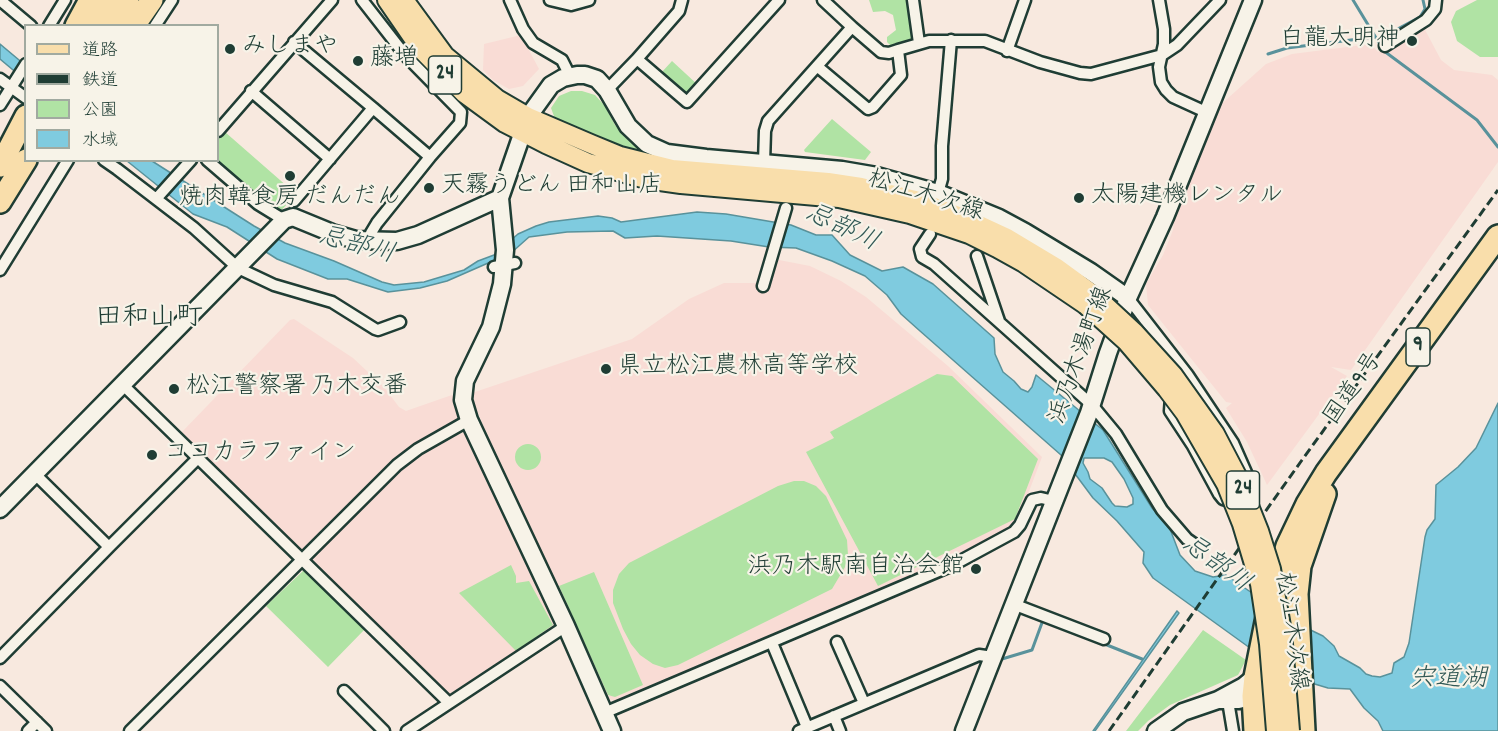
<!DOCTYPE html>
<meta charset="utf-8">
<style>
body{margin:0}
#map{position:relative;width:1498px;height:731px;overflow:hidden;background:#f8e9df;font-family:Dekko,"Klee One",sans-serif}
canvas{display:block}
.legend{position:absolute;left:24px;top:24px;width:195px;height:138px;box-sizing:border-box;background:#f7f3e8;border:2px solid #a1aaa0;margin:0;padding:8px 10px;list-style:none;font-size:18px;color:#1f3d34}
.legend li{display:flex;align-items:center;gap:12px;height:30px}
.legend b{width:30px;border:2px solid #a1aaa0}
</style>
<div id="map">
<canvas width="1498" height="731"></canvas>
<ul class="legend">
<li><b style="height:8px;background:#f9deab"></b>道路</li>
<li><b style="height:8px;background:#1f3d34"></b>鉄道</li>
<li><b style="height:16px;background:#b0e3a4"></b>公園</li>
<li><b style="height:16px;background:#7fcbdf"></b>水域</li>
</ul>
</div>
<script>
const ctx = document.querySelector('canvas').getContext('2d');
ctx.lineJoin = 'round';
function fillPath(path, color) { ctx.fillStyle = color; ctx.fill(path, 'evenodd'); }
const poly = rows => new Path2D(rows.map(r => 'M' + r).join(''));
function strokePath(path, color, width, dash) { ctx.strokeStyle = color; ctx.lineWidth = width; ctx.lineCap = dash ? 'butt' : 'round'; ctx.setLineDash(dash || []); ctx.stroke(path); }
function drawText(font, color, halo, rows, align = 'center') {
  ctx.font = font + ' Dekko,"Klee One",sans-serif'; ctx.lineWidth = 4.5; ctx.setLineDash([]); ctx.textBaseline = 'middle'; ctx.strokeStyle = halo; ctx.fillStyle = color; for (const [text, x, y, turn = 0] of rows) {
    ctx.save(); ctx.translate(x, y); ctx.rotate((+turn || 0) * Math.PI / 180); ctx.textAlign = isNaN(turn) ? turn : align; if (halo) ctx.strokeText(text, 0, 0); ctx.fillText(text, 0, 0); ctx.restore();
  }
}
fillPath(poly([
 [1423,26,1441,60,1454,70,1492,75,1498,80,1498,162,1351,370,1331,367,1347,376,1267,485,1247,442,1226,408,1232,403,1226,402,1148,305,1146,284,1163,255,1173,230,1174,220,1217,108,1266,64,1292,54,1371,44,1378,52],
 [521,35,539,69,523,86,509,89,493,80,483,70,484,44],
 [774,259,810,266,841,281,866,297,948,366,1042,457,1017,523,1010,531,953,559,617,702,606,698,504,476,474,403,472,393,632,339,689,299,724,283,760,283],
 [294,319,353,358,384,387,399,407,406,411,452,395,455,398,461,420,418,445,303,555,180,434,290,320],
 [464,432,468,434,556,625,460,691,449,696,309,563,309,559,362,506,400,471,426,450]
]), '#f9dcd5');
fillPath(poly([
 [869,0,909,0,915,36,913,42,896,48,891,46,887,42,887,37,896,30,893,15,885,11,873,12],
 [1477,0,1498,0,1498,57,1480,57,1457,41,1451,22,1456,11],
 [672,61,698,85,687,96,661,73],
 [571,91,582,91,595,95,605,106,615,125,626,138,641,152,651,157,623,150,555,119,551,108,559,96],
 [832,119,871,152,865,160,805,152,804,150],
 [225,132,296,194,279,213,213,161,218,160,218,140],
 [937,374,952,376,1038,459,1015,519,878,586,806,452,834,438,830,432],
 '515 457a13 13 0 1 1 26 0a13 13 0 1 1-26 0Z',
 [794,481,804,481,816,486,826,496,847,540,848,555,845,567,832,589,678,665,665,668,653,664,640,655,631,644,623,629,613,603,613,590,619,574,629,563,778,486],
 [511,565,516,576,516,583,529,581,553,625,516,651,459,593],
 [307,569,366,628,328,667,266,606,304,570],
 [594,572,643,685,615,697,608,695,559,586],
 [1203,630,1246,660,1238,675,1170,705,1148,721,1138,731,1126,731]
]), '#b0e3a4');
const water = poly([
 [0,44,25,65,25,80,0,59,0,44],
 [127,161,152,161,254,226,285,243,334,261,382,282,394,285,424,282,464,270,478,261,494,255,518,234,536,226,549,222,598,216,612,218,621,222,697,212,726,214,791,225,816,235,832,235,850,255,882,271,903,267,933,284,994,338,995,354,1003,372,1014,381,1021,389,1028,392,1032,387,1036,375,1103,430,1152,508,1170,529,1180,555,1195,571,1213,577,1226,575,1294,622,1323,636,1334,646,1339,656,1360,668,1366,674,1372,676,1380,677,1392,673,1394,663,1404,657,1409,643,1425,537,1427,530,1435,519,1436,485,1458,467,1476,448,1498,403,1498,731,1383,731,1378,721,1364,708,1350,689,1328,688,1298,679,1250,648,1153,578,1143,563,1144,552,1117,521,1093,498,1061,455,920,331,901,314,887,295,865,276,832,261,796,248,769,247,731,241,657,236,625,238,613,231,567,232,529,237,511,253,447,281,420,288,388,292,347,279,328,279,277,259,227,227,193,214,127,161],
 [1084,458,1104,458,1112,462,1124,479,1133,498,1133,504,1127,507,1115,506,1112,503,1102,488,1090,479,1088,472,1083,463,1084,458],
 [1177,611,1179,613,1095,731,1093,731,1177,611]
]);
fillPath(water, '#7fcbdf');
strokePath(water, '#59929b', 1.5);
strokePath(poly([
 [1353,0,1384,51,1477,120,1498,147],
 [1377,40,1420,17,1425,9,1423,0],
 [1268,54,1287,48,1375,37],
 [1102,643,1142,659],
 [1002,659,1032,650,1043,620],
 [460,702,517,664]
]), '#59929b', 3);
const street = poly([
 [0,0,31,26],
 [362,0,405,55,461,112,460,123,430,157],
 [510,0,523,29,533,43,562,60,570,76],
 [550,0,571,5,589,0],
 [823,0,852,27],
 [913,0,919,43],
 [1159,0,1164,29,1164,44,1159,67,1161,82,1166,90,1173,97,1208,113],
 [49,26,65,0],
 [155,26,172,0],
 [1385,46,1426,20,1435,9,1436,0],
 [1007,51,1025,0],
 [637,59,679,11,682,0],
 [818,67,868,109,873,107,901,75,898,50,929,41,985,41,1040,62,1080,73,1091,74,1162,55,1177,45,1220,0],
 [0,79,26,98],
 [607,90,637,59,687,102,779,0],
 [251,91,330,159],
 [0,105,26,64],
 [218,131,332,0],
 [104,160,117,169,194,228,238,268,274,285,332,302,375,329,378,330,400,322],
 [207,160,258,204,284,220],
 [764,163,765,131,768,121,852,27,881,52,889,53,898,50],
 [938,193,942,179,942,146,951,40],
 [156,199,191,160],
 [294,201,373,108,294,42],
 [930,234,920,249,922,257,934,264,1092,405,1116,434,1162,510,1187,539,1197,546],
 [371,242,371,233,377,223,430,157,373,108],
 [977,256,999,321],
 [494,267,515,263],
 [0,270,68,160],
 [763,286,786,208],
 [1128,298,1187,374,1233,443,1252,486,1250,493,1245,499,1236,503,1223,499,1219,494,1193,446,1170,411,1171,397,1187,374],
 [122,384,449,703],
 [35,474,109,547,198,458],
 [1013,604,1104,639],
 [837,642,864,703],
 [772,643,807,727],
 [0,658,109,547],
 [0,686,46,731],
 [344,691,384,731],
 [1228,701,1233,731],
 [604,713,953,565,1014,532,1020,525,1032,500,1041,498,1054,501],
 [834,716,840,731],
 [28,731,37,722],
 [130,731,397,465,418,449,469,420],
 [407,731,566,626],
 [799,731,979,655,993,657]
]);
const secondary = poly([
 [0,509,284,220,293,217,332,233,356,240,397,241,418,235,500,198],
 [1280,618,1293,567],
 [1218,700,1239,700,1264,692],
 [612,731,566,626,469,420,463,400,465,381,491,327,502,284,505,250,500,198,528,117,551,85,563,78,577,75,585,75,597,79,607,90,628,126,647,144,667,153,706,158,842,170,877,176,938,193,999,218,1025,232,1091,272,1128,298],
 [964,731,1089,413,1108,353,1128,298,1165,217,1253,0],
 [1156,731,1183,712,1218,700,1244,686,1255,677]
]);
const primary = poly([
 [387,0,420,48,464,93,505,123,546,144,588,163,646,179,681,184,839,198,910,214,969,234,997,248,1024,263,1086,305],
 [404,0,445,56,497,99,528,117,591,144,620,156,672,169,828,182,861,187,915,200,966,219,1007,238,1057,268,1094,295]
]);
const highway = poly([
 [76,26,90,0],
 [94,26,110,0],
 [111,26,128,0],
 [134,26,152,0],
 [0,166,26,116],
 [0,202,26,160],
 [1255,731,1253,696,1255,677,1270,602,1287,546,1307,504,1326,473,1498,236],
 [1304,731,1297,594,1300,566,1325,494]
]);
strokePath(street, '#1f3d34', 15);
strokePath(secondary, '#1f3d34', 21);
strokePath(primary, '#1f3d34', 22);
strokePath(highway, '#1f3d34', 26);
strokePath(street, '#f7f3e8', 10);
strokePath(secondary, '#f7f3e8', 16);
strokePath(primary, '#f9deab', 18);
strokePath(highway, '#f9deab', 21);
strokePath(poly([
 [1109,731,1302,460,1498,190]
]), '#1f3d34', 3, [9, 4.5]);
const primaryBridge = poly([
 [1094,295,1134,332,1173,375,1215,434,1238,478,1259,531,1271,569,1282,632,1290,731],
 [1086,305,1126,341,1167,389,1185,413,1226,484,1242,524,1260,584,1269,644,1276,731]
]);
strokePath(primaryBridge, '#1f3d34', 22, []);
strokePath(primaryBridge, '#f9deab', 18);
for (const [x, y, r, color] of [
 [1412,41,6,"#1f3d34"],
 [230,49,6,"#1f3d34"],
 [358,61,6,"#1f3d34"],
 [290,176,6,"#1f3d34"],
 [429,188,6,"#1f3d34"],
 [1079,198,6,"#1f3d34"],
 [606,369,6,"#1f3d34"],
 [174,389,6,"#1f3d34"],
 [152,455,6,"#1f3d34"],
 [976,569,6,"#1f3d34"]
]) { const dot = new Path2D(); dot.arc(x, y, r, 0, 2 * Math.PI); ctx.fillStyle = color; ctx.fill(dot); strokePath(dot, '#f7f3e8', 2); }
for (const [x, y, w] of [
 [445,75,33],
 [1418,347,24],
 [1243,490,33]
]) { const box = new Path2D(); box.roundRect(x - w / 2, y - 19, w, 38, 4.5); ctx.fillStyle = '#f7f3e8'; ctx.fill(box); strokePath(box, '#1f3d34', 1.5); }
drawText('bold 22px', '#1f3d34', null, [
 ["24",445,75],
 ["9",1418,347],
 ["24",1243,490]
]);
drawText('24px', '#1f3d34', '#f7f3e8', [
 ["白龍大明神",1400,41,"right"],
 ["みしまや",242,49],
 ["藤増",370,61],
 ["天霧うどん 田和山店",441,188],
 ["太陽建機レンタル",1091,198],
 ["焼肉韓食房 だんだん",290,200,"center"],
 ["県立松江農林高等学校",618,369],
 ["松江警察署 乃木交番",186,389],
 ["ココカラファイン",164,455],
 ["浜乃木駅南自治会館",964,569,"right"]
], 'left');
drawText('24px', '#1f3d34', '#f7f3e8', [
 ["松江木次線",925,198,17],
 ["浜乃木湯町線",1083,356,-70],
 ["国道9号",1355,390,-55],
 ["松江木次線",1289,632,82]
]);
drawText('italic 26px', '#325956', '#f7f3e8', [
 ["忌部川",841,230,25],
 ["忌部川",356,248,15],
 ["忌部川",1215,566,36],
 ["宍道湖",1448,681]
]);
drawText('27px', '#1f3d34', '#f7f3e8', [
 ["田和山町",149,320]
]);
</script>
